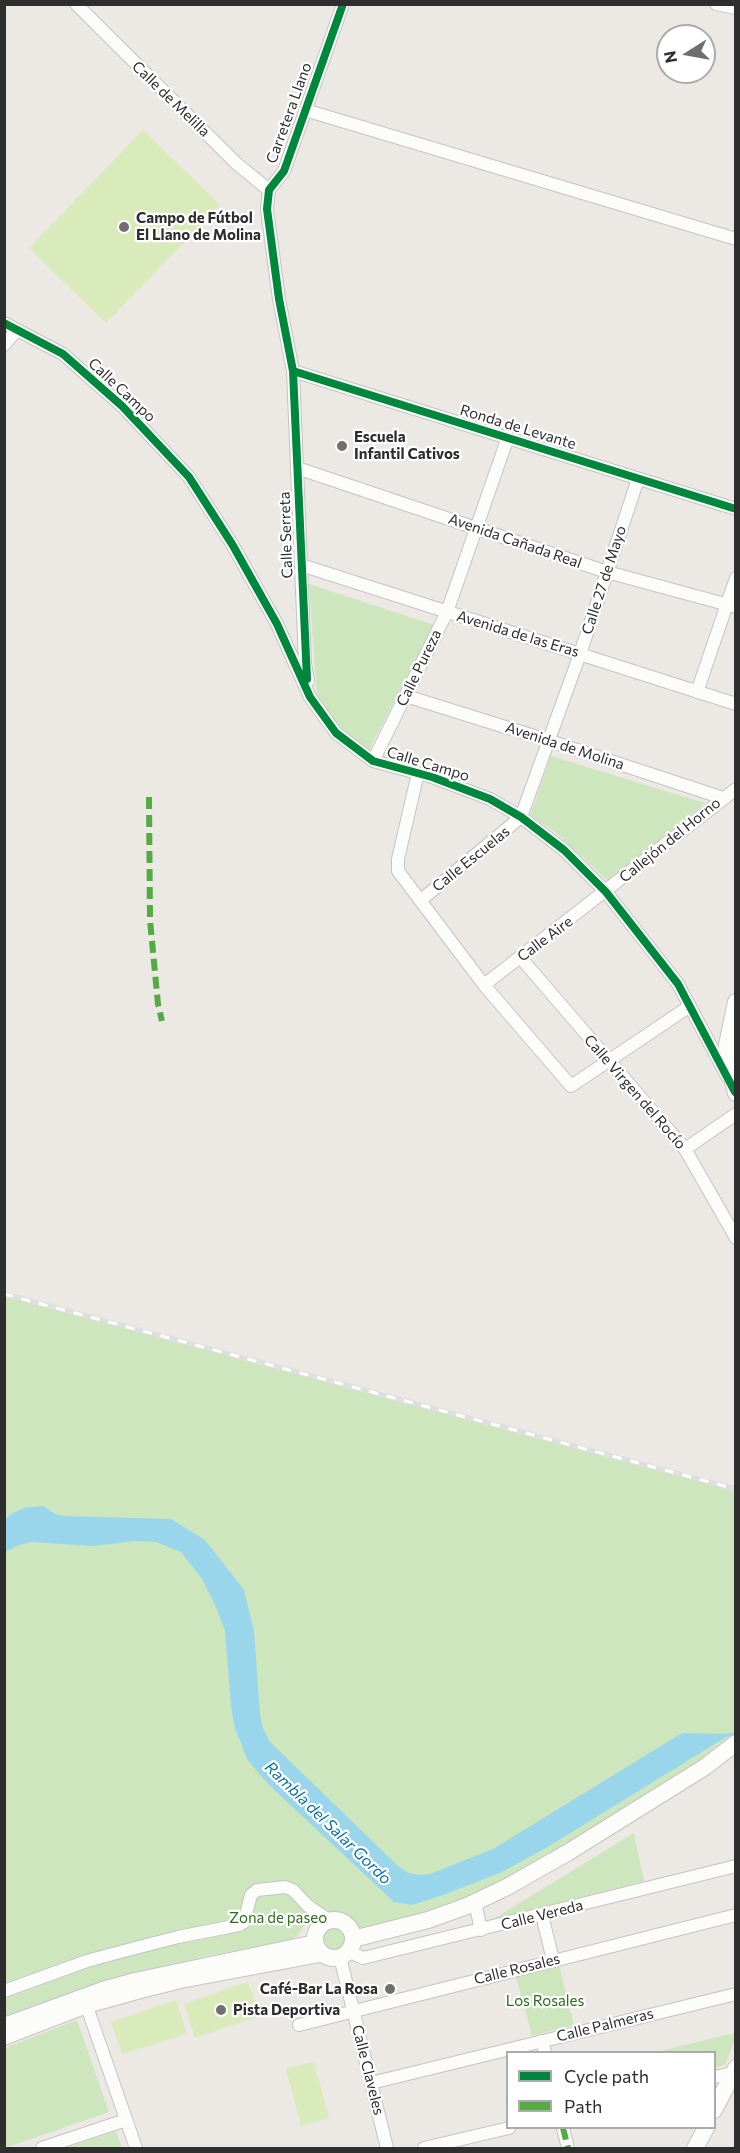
<!DOCTYPE html>
<meta charset="utf-8">
<style>
body{margin:0}
#map{position:relative;width:740px;height:2153px;overflow:hidden;background:#ece8e4;font-family:Commissioner,sans-serif}
canvas{display:block}
.frame{position:absolute;inset:0;border:6px solid #2e2e2e;pointer-events:none}
.legend{position:absolute;left:506px;top:2051px;width:210px;height:78px;box-sizing:border-box;background:#fff;border:2px solid #ababab;margin:0;padding:8px 10px;list-style:none;font-size:18px;color:#2e2e2e}
.legend li{display:flex;align-items:center;gap:12px;height:30px}
.legend b{width:30px;border:2px solid #ababab}
.north{position:absolute;left:656px;top:24px;width:60px;height:60px;box-sizing:border-box;background:#fff;border:2px solid #ababab;border-radius:50%;rotate:259deg;font-size:16px;font-weight:700;line-height:24px;text-align:center;color:#2e2e2e}
.north::after{content:'';display:block;margin:auto;width:21px;height:27px;background:#706f6e;clip-path:polygon(50% 0,100% 100%,50% 72%,0 100%)}
</style>
<div id="map">
<canvas width="740" height="2153"></canvas>
<div class="frame"></div>
<ul class="legend">
<li><b style="height:8px;background:#00873e"></b>Cycle path</li>
<li><b style="height:8px;background:#54ab44"></b>Path</li>
</ul>
<div class="north">N</div>
</div>
<script>
const ctx = document.querySelector('canvas').getContext('2d');
ctx.lineJoin = 'round';
function fillPath(path, color) { ctx.fillStyle = color; ctx.fill(path, 'evenodd'); }
const poly = rows => new Path2D(rows.map(r => 'M' + r).join(''));
function strokePath(path, color, width, dash) { ctx.strokeStyle = color; ctx.lineWidth = width; ctx.lineCap = dash ? 'butt' : 'round'; ctx.setLineDash(dash || []); ctx.stroke(path); }
function drawText(font, color, halo, rows, align = 'center') {
  ctx.font = font + ' Commissioner,sans-serif'; ctx.lineWidth = 4.5; ctx.setLineDash([]); ctx.textBaseline = 'middle'; ctx.strokeStyle = halo; ctx.fillStyle = color; for (const [text, x, y, turn = 0] of rows) {
    ctx.save(); ctx.translate(x, y); ctx.rotate((+turn || 0) * Math.PI / 180); ctx.textAlign = isNaN(turn) ? turn : align; if (halo) ctx.strokeText(text, 0, 0); ctx.fillText(text, 0, 0); ctx.restore();
  }
}
fillPath(poly([
 [309,584,434,625,369,750,340,727,317,696],
 [551,756,705,803,609,882,554,831,530,816],
 [4,1294,551,1441,735,1486,735,1742,457,1910,352,1933,346,1924,335,1920,293,1890,257,1890,244,1922,132,1949,5,1992],
 [634,1833,644,1881,496,1919,495,1918],
 [287,1892,310,1916,297,1936,289,1940,203,1957,111,1979,5,2017,5,1997,89,1966,155,1947,239,1931,258,1896],
 '318 1939a16 16 0 1 1 32 0a16 16 0 1 1-32 0Z',
 [559,1965,574,2025,532,2036,516,1977],
 [77,2020,109,2112,5,2148,5,2048],
 [734,2033,735,2039,725,2065,715,2068,714,2052,657,2052],
 [116,2131,122,2148,66,2148,108,2134]
]), '#cee6be');
fillPath(poly([
 [143,130,220,205,106,323,29,248],
 [248,1982,259,2016,195,2038,184,2004],
 [176,2000,187,2034,122,2054,111,2022],
 [314,2062,329,2118,301,2126,286,2069]
]), '#d9eabb');
fillPath(poly([
 [43,1506,55,1514,65,1516,171,1519,205,1540,244,1590,254,1631,260,1714,262,1726,270,1742,399,1867,408,1873,420,1875,430,1874,493,1849,682,1733,731,1734,546,1848,500,1873,443,1895,412,1905,394,1902,268,1784,247,1759,235,1728,231,1706,225,1631,216,1607,202,1579,181,1552,156,1542,135,1541,93,1546,31,1542,19,1545,5,1552,5,1519,11,1514,24,1508]
]), '#99d6ec');
strokePath(poly([
 [727,1735,736,1734]
]), '#99d6ec', 3);
const street = poly([
 [76,4,237,164,269,190],
 [716,4,736,8],
 [305,110,736,239],
 [4,323,63,354,122,406,189,477,232,544,277,624,310,697,336,733,373,761,432,777,490,799,521,817,564,850,606,892,678,984,727,1076],
 [4,345,17,330],
 [293,371,736,509],
 [297,468,607,572,736,607],
 [301,565,736,704],
 [308,681,305,663,293,371,279,299,267,209,269,190,284,171,343,4],
 [697,692,736,578],
 [406,696,550,741,723,798],
 [373,761,447,612,508,437],
 [418,773,398,859,398,871,484,985,571,1086,690,1006],
 [421,900,521,817,580,654,638,479],
 [520,957,685,1149,736,1238],
 [484,985,736,789],
 [685,1149,736,1114],
 [475,1902,481,1930],
 [542,1915,553,1960],
 [348,1951,363,1958,736,1866],
 [340,1957,387,2148],
 [4,1991,87,1961,120,1952,178,1937,239,1925,244,1922,251,1895,257,1890,285,1887,293,1890,308,1906,330,1921],
 [87,2007,136,2148],
 [299,2025,736,1915],
 [4,2039,87,2007,141,1992,185,1981,324,1955],
 [542,2041,545,2052],
 [714,2077,733,2073],
 [371,2083,736,1994],
 [563,2128,568,2148],
 [42,2148,126,2120],
 [424,2148,509,2128]
]);
const secondary = poly([
 [736,1002,727,1045,728,1063,736,1093],
 '315 1939a19 19 0 1 1 38 0a19 19 0 1 1-38 0Z',
 [353,1939,428,1920,467,1906,507,1887,567,1853,705,1767,736,1743],
 [4,2026,103,1990,135,1981,315,1943],
 [714,2110,736,2068],
 [695,2148,706,2128]
]);
strokePath(street, '#c5c4c5', 14);
strokePath(secondary, '#c5c4c5', 18);
strokePath(street, '#fcfcfb', 12);
strokePath(secondary, '#fcfcfb', 16);
const rail = poly([
 [4,1294,736,1489]
]);
strokePath(rail, '#dfdfe1', 5);
strokePath(rail, '#fff', 3, [9]);
strokePath(poly([
 [149,797,150,920,158,1004,162,1021],
 [563,2128,568,2148]
]), '#54ab44', 6, [12, 6]);
strokePath(poly([
 [4,323,63,354,122,406,189,477,232,544,277,624,310,697,336,733,373,761,432,777,490,799,521,817,564,850,606,892,678,984,735,1092],
 [293,371,736,509],
 [307,679,293,371,279,299,267,209,269,190,284,171,343,4]
]), '#00873e', 8);
for (const [x, y, r, color] of [
 [124,227,6,"#706f6e"],
 [342,446,6,"#706f6e"],
 [390,1989,6,"#706f6e"],
 [221,2010,6,"#706f6e"]
]) { const dot = new Path2D(); dot.arc(x, y, r, 0, 2 * Math.PI); ctx.fillStyle = color; ctx.fill(dot); strokePath(dot, '#fff', 2); }
drawText('15px', '#2e2e2e', '#fff', [
 ["Calle de Melilla",171,99,44],
 ["Carretera Llano",289,113,-70],
 ["Calle Campo",122,390,43],
 ["Ronda de Levante",518,427,17],
 ["Calle Serreta",286,535,-92],
 ["Avenida Cañada Real",515,541,19],
 ["Calle 27 de Mayo",604,580,-72],
 ["Avenida de las Eras",518,634,17],
 ["Calle Pureza",419,668,-64],
 ["Avenida de Molina",565,746,18],
 ["Calle Campo",428,764,17],
 ["Callejón del Horno",670,840,-39],
 ["Calle Escuelas",471,859,-39],
 ["Calle Aire",545,939,-37],
 ["Calle Virgen del Rocío",635,1092,49],
 ["Calle Vereda",542,1915,-14],
 ["Calle Rosales",517,1969,-14],
 ["Calle Palmeras",605,2025,-14],
 ["Calle Claveles",368,2070,76]
]);
drawText('bold 15px', '#2e2e2e', '#fff', [
 ["Campo de Fútbol",136,218],
 ["El Llano de Molina",136,235],
 ["Escuela",354,437],
 ["Infantil Cativos",354,454],
 ["Café-Bar La Rosa",378,1989,"right"],
 ["Pista Deportiva",233,2010]
], 'left');
drawText('15px', '#2c6e1b', '#fff', [
 ["Zona de paseo",278,1918],
 ["Los Rosales",545,2001]
]);
drawText('italic 16px', '#0d6fa3', '#fff', [
 ["Rambla del Salar Gordo",328,1823,44]
]);
</script>
